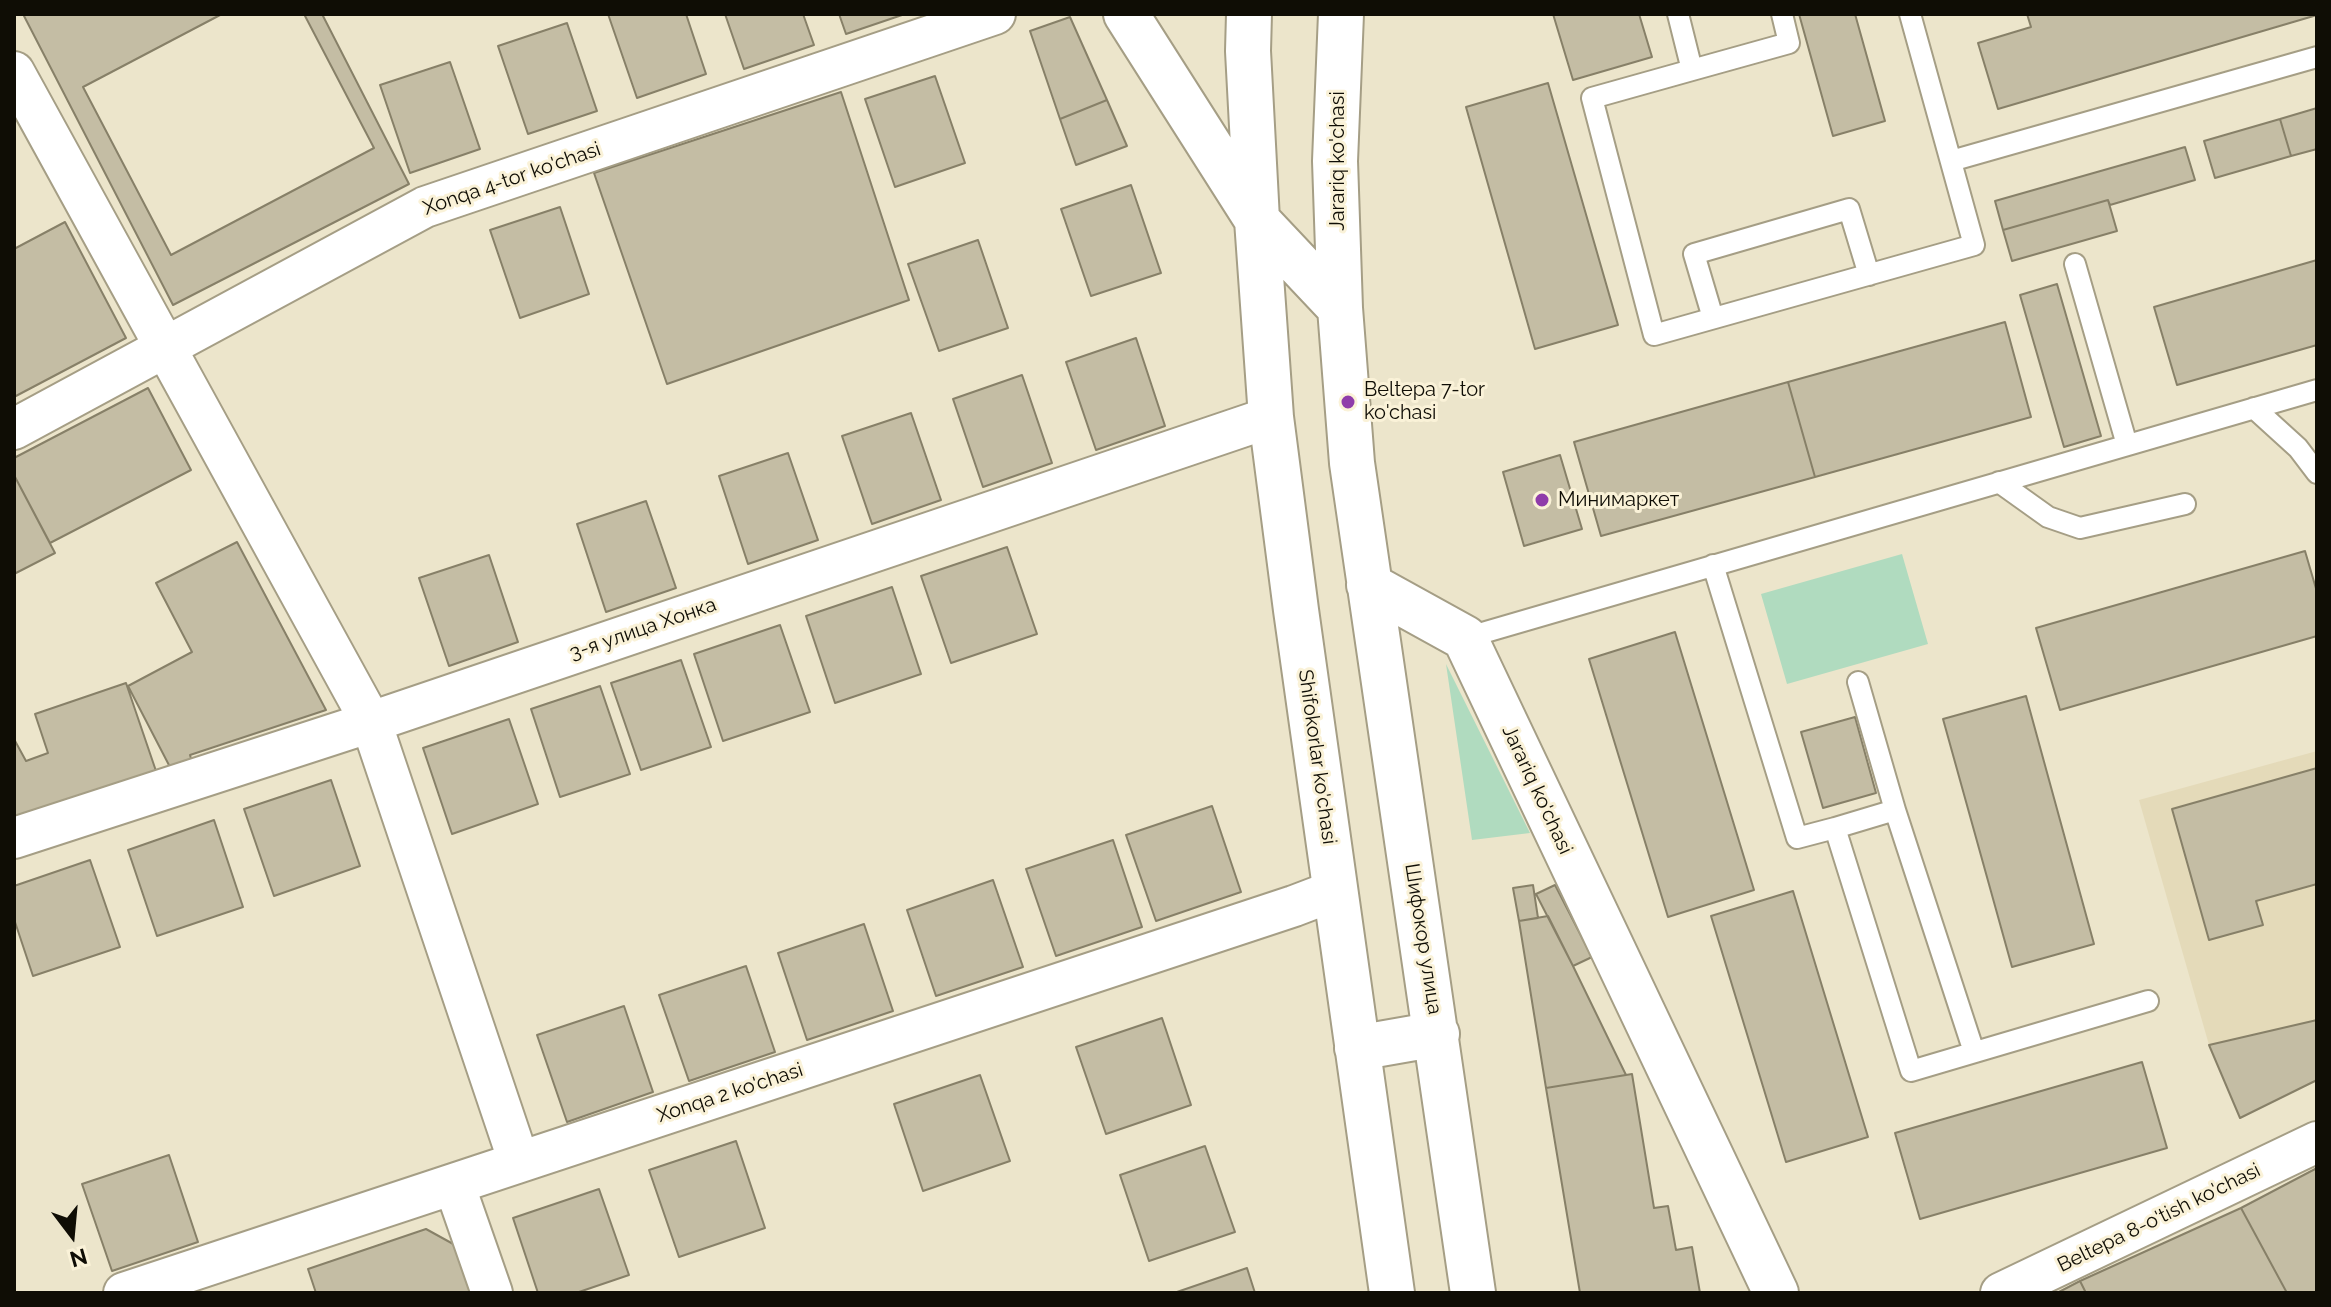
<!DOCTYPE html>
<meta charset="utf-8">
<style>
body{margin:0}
#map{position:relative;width:2331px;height:1307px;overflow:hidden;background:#ece5cb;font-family:Raleway,sans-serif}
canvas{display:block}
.frame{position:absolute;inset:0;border:16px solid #0f0d05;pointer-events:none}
.north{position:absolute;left:32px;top:1195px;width:80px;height:80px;-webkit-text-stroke:6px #faf2d8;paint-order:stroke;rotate:164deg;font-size:22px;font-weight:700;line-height:32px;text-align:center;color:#0f0d05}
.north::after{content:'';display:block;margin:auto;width:28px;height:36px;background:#0f0d05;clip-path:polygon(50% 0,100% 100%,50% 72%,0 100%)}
</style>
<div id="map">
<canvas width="2331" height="1307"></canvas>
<div class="frame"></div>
<div class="north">N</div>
</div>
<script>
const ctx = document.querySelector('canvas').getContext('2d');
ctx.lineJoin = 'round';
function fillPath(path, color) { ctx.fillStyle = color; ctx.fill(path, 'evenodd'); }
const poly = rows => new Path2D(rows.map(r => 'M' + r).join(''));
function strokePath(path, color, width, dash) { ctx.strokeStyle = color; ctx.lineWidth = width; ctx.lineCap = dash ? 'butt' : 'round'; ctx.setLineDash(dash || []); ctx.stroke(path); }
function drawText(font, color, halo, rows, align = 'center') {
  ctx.font = font + ' Raleway,sans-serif'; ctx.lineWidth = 6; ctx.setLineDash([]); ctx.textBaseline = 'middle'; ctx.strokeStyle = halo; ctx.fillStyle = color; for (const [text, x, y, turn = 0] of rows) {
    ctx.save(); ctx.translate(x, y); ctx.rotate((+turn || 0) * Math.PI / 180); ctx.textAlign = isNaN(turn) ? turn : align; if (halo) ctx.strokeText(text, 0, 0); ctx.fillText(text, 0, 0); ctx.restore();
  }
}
fillPath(poly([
 [2317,751,2317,1080,2240,1118,2209,1045,2139,800]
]), '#e4dab9');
fillPath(poly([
 [1902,554,1928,644,1787,684,1761,594],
 [1446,664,1530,833,1472,840]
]), '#b0dbbf');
const building = poly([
 [23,14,222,14,83,87,171,255,374,148,304,14,322,14,409,184,173,305,23,14],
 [608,14,686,14,706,74,637,98,608,14],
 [725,14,803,14,814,45,744,69,725,14],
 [839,14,905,14,846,34,839,14],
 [1553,14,1639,14,1652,57,1573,80,1553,14],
 [1799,14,1855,14,1885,121,1833,136,1799,14],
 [2027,14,2317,14,2317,15,1998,109,1978,43,2031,27,2027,14],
 [1070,17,1107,100,1060,119,1030,31,1070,17],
 [567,23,597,111,528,134,498,46,567,23],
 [450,62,480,149,410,173,380,85,450,62],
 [935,76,965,163,895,187,865,99,935,76],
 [1548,83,1618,325,1535,349,1466,107,1548,83],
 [841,92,909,300,667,384,594,173,841,92],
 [1107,100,1127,146,1076,165,1060,119,1107,100],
 [2317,108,2317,149,2291,156,2280,119,2317,108],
 [2280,119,2291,156,2215,178,2204,141,2280,119],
 [2185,147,2195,180,2110,205,2108,200,2003,230,1995,201,2185,147],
 [1131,185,1161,273,1091,296,1061,209,1131,185],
 [2108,200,2117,231,2012,261,2003,230,2108,200],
 [560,207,589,294,520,318,490,230,560,207],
 [65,222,126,338,14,397,14,249,65,222],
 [978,240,1008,328,939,351,908,264,978,240],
 [2317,260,2317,345,2177,385,2154,307,2317,260],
 [2057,284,2101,436,2064,447,2020,295,2057,284],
 [2005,322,2031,417,1815,477,1788,382,2005,322],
 [1136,338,1165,426,1096,450,1066,362,1136,338],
 [1022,375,1052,463,983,487,953,399,1022,375],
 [1788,382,1815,477,1601,536,1574,442,1788,382],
 [148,388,191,470,50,543,14,475,14,458,148,388],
 [911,413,941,500,872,524,842,436,911,413],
 [788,453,818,540,748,564,719,476,788,453],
 [1560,455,1582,529,1524,546,1503,472,1560,455],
 [14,475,55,553,14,574,14,475],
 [646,501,676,588,606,612,577,524,646,501],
 [237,542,326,710,190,755,192,762,171,769,128,686,192,652,156,583,237,542],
 [1007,547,1037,634,951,663,921,576,1007,547],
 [2305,551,2317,592,2317,636,2060,710,2036,628,2305,551],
 [489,555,518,642,449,666,419,578,489,555],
 [892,587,921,674,835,703,806,616,892,587],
 [780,625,810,712,723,741,694,654,780,625],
 [1675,632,1754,890,1668,917,1589,659,1675,632],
 [681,660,711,747,641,770,611,683,681,660],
 [126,683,156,771,14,819,14,739,26,761,48,753,35,714,126,683],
 [600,686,630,774,560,797,531,709,600,686],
 [2026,696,2094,944,2012,967,1943,719,2026,696],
 [1855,717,1876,793,1823,808,1801,732,1855,717],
 [509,719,538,804,452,834,423,748,509,719],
 [2317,768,2317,884,2256,901,2263,925,2209,940,2172,809,2317,768],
 [331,780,360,866,274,896,244,809,331,780],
 [1212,806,1241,892,1156,921,1126,835,1212,806],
 [214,820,243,907,157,936,128,850,214,820],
 [1113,840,1142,927,1056,956,1026,869,1113,840],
 [90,860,120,947,33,976,14,919,14,886,90,860],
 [993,880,1023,967,936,996,907,910,993,880],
 [1533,885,1538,918,1519,921,1513,888,1533,885],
 [1555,885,1592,957,1573,966,1536,894,1555,885],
 [1793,891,1868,1137,1786,1162,1711,916,1793,891],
 [1548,916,1573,966,1626,1075,1546,1088,1519,921,1548,916],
 [864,924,893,1011,807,1040,778,953,864,924],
 [746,966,775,1052,689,1081,659,995,746,966],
 [624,1006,653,1092,567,1122,537,1035,624,1006],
 [1162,1018,1191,1105,1106,1134,1076,1047,1162,1018],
 [2317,1020,2317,1080,2240,1118,2209,1045,2317,1020],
 [2142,1062,2167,1148,1920,1219,1895,1133,2142,1062],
 [1632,1074,1654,1208,1668,1206,1676,1250,1692,1247,1700,1293,1580,1293,1546,1088,1632,1074],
 [980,1075,1010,1161,923,1191,894,1104,980,1075],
 [736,1141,765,1228,679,1257,649,1170,736,1141],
 [1205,1146,1235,1232,1149,1261,1120,1175,1205,1146],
 [169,1155,198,1242,112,1271,82,1184,169,1155],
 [2317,1168,2317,1293,2287,1293,2241,1208,2317,1168],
 [599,1189,629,1275,576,1293,538,1293,513,1218,599,1189],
 [2241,1208,2287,1293,2086,1293,2080,1281,2241,1208],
 [426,1229,455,1245,472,1293,316,1293,308,1269,426,1229],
 [1247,1268,1255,1293,1174,1293,1247,1268],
 [2080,1281,2086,1293,2057,1293,2080,1281]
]);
fillPath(building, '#c4bda4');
strokePath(building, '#878068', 2);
const lane = poly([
 [1678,14,1692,70,1592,98,1654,335,1974,245,1910,14],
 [1692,70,1789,43,1782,14],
 [1951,161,2317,57],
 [2075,264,2127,445],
 [1713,318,1694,254,1849,209,1869,275],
 [2254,408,2298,448,2317,473],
 [1999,482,2048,517,2080,528,2185,504],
 [1713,565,1797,838,1835,828,1911,1071,2148,1001],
 [1465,638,2317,390],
 [1858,682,1895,810],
 [1835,828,1895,810,1974,1052]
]);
const street = poly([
 [14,72,371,722,519,1162],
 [14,429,425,207,995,14],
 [14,838,371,722,1271,417],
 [454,1184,492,1293],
 [124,1293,1294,906,1336,890],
 [2001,1293,2317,1142]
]);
const secondary = poly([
 [1126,14,1257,220,1340,308],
 [1249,14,1248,51,1257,220,1271,417,1296,610,1392,1293],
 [1341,14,1335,161,1340,308,1352,463,1473,1293],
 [1369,585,1465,638,1776,1293],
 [1357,1048,1437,1034]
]);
strokePath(lane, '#a59e85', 24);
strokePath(street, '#a59e85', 44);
strokePath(secondary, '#a59e85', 48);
strokePath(lane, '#fff', 20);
strokePath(street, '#fff', 40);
strokePath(secondary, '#fff', 44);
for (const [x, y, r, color] of [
 [1348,402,8,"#8f3caa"],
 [1542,500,8,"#8f3caa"]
]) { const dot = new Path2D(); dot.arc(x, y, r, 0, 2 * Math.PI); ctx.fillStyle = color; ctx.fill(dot); strokePath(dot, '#faf2d8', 3); }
drawText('20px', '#0f0d05', '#faf2d8', [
 ["Jarariq ko'chasi",1338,161,-90],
 ["Xonqa 4-tor ko'chasi",512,179,-19],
 ["3-я улица Хонка",643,629,-19],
 ["Shifokorlar ko'chasi",1317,757,82],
 ["Jarariq ko'chasi",1537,790,65],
 ["Шифокор улица",1423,939,81],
 ["Xonqa 2 ko'chasi",730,1093,-18],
 ["Beltepa 8-o'tish ko'chasi",2159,1218,-26]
]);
drawText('20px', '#0f0d05', '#faf2d8', [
 ["Beltepa 7-tor",1364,390],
 ["ko'chasi",1364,413],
 ["Минимаркет",1558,500]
], 'left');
</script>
